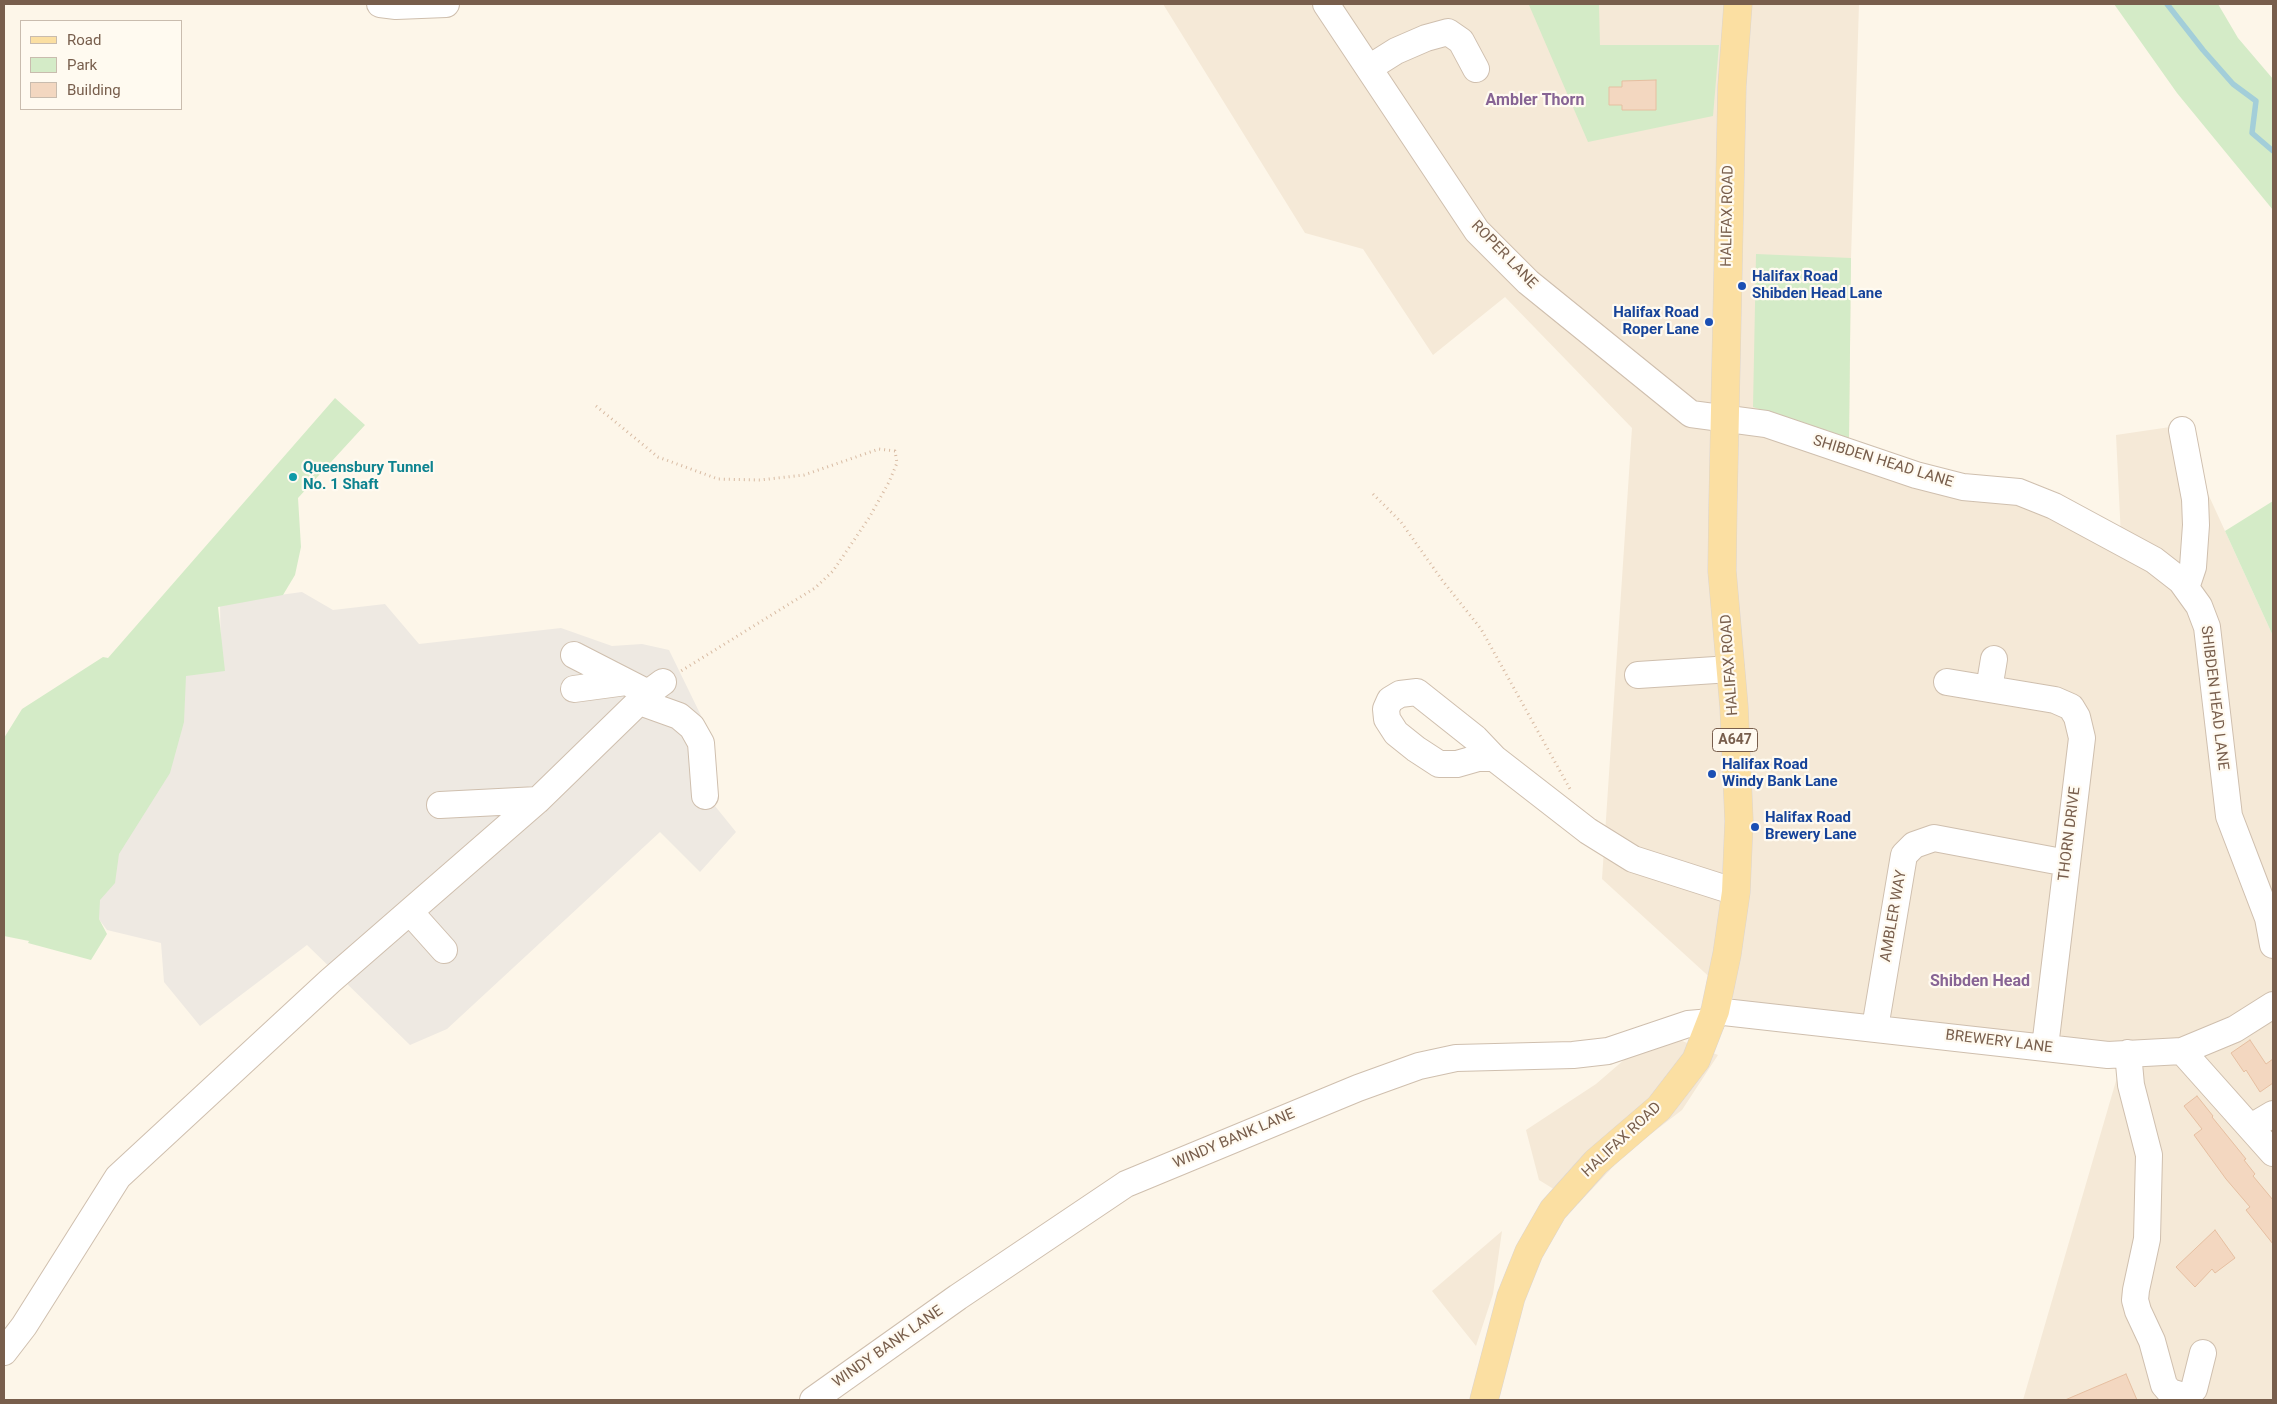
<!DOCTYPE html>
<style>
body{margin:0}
#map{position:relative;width:2277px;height:1404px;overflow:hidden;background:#fdf6e9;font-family:Roboto,sans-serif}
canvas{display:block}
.frame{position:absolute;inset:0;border:5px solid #785e4c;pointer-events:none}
.legend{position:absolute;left:20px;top:20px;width:162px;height:90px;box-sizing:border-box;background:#fffaf0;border:1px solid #c9bcae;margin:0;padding:6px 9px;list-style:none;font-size:15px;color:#785e4c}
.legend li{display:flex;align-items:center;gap:10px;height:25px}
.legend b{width:25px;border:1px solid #c9bcae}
</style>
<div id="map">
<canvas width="2277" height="1404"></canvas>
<div class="frame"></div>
<ul class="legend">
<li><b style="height:6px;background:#fbdfa2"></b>Road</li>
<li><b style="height:14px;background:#d4ebc7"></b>Park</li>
<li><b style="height:14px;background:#f3d7c0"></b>Building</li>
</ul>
</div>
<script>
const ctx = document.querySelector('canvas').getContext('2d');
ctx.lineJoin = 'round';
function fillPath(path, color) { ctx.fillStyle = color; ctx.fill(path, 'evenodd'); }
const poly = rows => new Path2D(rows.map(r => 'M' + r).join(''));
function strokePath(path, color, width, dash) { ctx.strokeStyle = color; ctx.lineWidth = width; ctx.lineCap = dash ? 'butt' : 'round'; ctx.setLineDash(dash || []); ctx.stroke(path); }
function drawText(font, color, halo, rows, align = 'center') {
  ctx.font = font + ' Roboto,sans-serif'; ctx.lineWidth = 4.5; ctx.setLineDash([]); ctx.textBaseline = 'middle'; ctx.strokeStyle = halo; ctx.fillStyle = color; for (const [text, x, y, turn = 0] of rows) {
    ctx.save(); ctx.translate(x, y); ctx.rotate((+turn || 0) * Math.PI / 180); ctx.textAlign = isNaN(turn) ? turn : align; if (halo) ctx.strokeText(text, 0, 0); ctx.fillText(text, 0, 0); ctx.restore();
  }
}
fillPath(poly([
 [1163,4,1859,4,1851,258,1849,439,2121,537,2116,435,2177,426,2273,636,2273,1400,2023,1400,2125,1050,1738,1003,1602,879,1632,428,1505,297,1433,355,1363,249,1305,233],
 [1672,1037,1718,1055,1682,1110,1625,1154,1578,1204,1539,1180,1526,1130,1596,1084,1625,1059],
 [1502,1231,1493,1294,1476,1346,1432,1291]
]), '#f5e9d7');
fillPath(poly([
 [302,592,333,610,385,604,419,644,561,628,612,646,642,644,669,650,710,734,715,806,736,832,700,872,660,832,447,1029,410,1045,307,945,200,1026,164,982,161,943,107,930,89,906,183,667,221,663,220,603]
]), '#eee9e2');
fillPath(poly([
 [2114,4,2218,4,2238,38,2273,79,2273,210,2177,93],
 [1529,5,1599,5,1600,45,1719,45,1713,116,1588,142],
 [1622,81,1656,81,1656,110,1622,110,1622,105,1609,105,1609,87,1622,87],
 [1756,254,1851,258,1849,439,1753,407],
 [335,398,365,425,298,498,301,547,295,575,283,595,218,607,225,671,186,676,184,722,170,773,119,854,115,883,100,900,99,919,107,934,91,960,28,943,29,941,4,936,4,738,22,709,103,657,108,658],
 [2273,501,2273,636,2225,531]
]), '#d4ebc7');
strokePath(poly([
 [2167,4,2203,50,2233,84,2256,101,2252,133,2273,151]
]), '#a3ced9', 5.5);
const building = poly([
 [1656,80,1656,110,1622,110,1622,105,1609,105,1609,87,1622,87,1622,81,1656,80],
 [2250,1040,2266,1064,2273,1059,2273,1083,2260,1092,2246,1070,2244,1072,2231,1053,2250,1040],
 [2197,1096,2213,1116,2212,1117,2246,1159,2244,1160,2255,1174,2253,1176,2273,1200,2273,1244,2246,1210,2250,1207,2226,1179,2194,1135,2202,1129,2184,1106,2197,1096],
 [2215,1230,2235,1258,2215,1273,2212,1269,2195,1287,2176,1267,2215,1230],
 [2126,1374,2137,1400,2065,1400,2126,1374]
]);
fillPath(building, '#f3d7c0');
strokePath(building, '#e6bfa1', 1);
const minor = poly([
 [380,4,396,6,446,4],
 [1326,4,1477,231,1528,282,1691,414,1766,424,1916,475,1963,487,2019,492,2054,506,2154,560,2181,581,2199,606,2207,627,2229,816,2268,918,2273,945],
 [1369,68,1396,51,1426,38,1448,32,1461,41,1476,69],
 [2182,430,2195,499,2196,525,2193,567,2186,588],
 [574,655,648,693],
 [1638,675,1731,669],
 [1947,682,2055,700,2071,707,2077,717,2082,738,2045,1047],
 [574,689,626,682],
 [1989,689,1994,659],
 [640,702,679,716,692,727,701,743,705,796],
 [1494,758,1475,738,1417,692,1400,694,1390,700,1386,709,1387,719,1396,733,1416,749,1439,764,1457,764,1478,758,1494,758,1588,831,1633,859,1736,892],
 [440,805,538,800],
 [410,912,444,950],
 [1715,1011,2108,1055,2182,1051,2235,1029,2273,1005],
 [1875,1028,1904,855,1914,845,1934,838,2067,863],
 [2182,1051,2273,1153],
 [2128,1053,2131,1085,2149,1155,2147,1239,2136,1290,2135,1300,2138,1311,2152,1341,2164,1385,2170,1392,2180,1395,2188,1395,2194,1389,2203,1353],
 [2251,1127,2273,1114],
 [4,1352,24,1326,118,1177,330,981,538,800,648,693,663,682],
 [813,1400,958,1297,1126,1184,1358,1088,1419,1066,1456,1058,1573,1055,1608,1051,1688,1024,1711,1022]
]);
const major = poly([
 [1484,1400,1511,1297,1529,1252,1553,1210,1596,1162,1659,1108,1696,1060,1715,1011,1727,954,1736,892,1739,821,1734,707,1722,571,1723,502,1732,86,1738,4]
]);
strokePath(minor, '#cfbfae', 28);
strokePath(major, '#dcd5d0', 29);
strokePath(poly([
 [596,406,658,457,718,479,760,480,804,475,879,449,895,451,897,463,889,482,869,518,833,571,815,588,681,671],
 [1373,494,1401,522,1442,580,1481,629,1570,789]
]), '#d8bba3', 3, [1, 4]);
strokePath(minor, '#fff', 26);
strokePath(major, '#fbdfa2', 28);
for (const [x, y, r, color] of [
 [1742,286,5,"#1a4fb4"],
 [1709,322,5,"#1a4fb4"],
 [293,477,5,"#0f9aa8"],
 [1712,774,5,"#1a4fb4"],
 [1755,827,5,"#1a4fb4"]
]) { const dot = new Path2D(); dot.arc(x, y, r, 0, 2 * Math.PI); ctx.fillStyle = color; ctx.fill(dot); strokePath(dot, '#fffaf0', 2); }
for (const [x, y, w] of [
 [1735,740,45]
]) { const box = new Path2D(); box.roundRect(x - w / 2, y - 11.5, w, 23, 4); ctx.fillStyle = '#fffaf0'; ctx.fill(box); strokePath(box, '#785e4c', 1); }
drawText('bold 14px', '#785e4c', null, [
 ["A647",1735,740]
]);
drawText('15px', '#785e4c', '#fffaf0', [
 ["HALIFAX ROAD",1728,216,-89],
 ["ROPER LANE",1504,255,46],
 ["SHIBDEN HEAD LANE",1883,462,17],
 ["HALIFAX ROAD",1730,665,-94],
 ["SHIBDEN HEAD LANE",2214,698,83],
 ["THORN DRIVE",2070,834,-83],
 ["AMBLER WAY",1894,916,-80],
 ["BREWERY LANE",1999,1042,7],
 ["WINDY BANK LANE",1234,1139,-23],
 ["HALIFAX ROAD",1622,1140,-43],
 ["WINDY BANK LANE",888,1347,-35]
]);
drawText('bold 15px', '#164399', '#fffaf0', [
 ["Halifax Road",1752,277],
 ["Shibden Head Lane",1752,294],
 ["Halifax Road",1699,313,"right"],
 ["Roper Lane",1699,330,"right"],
 ["Halifax Road",1722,765],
 ["Windy Bank Lane",1722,782],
 ["Halifax Road",1765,818],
 ["Brewery Lane",1765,835]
], 'left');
drawText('bold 15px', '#0d838f', '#fffaf0', [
 ["Queensbury Tunnel",303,468],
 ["No. 1 Shaft",303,485]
], 'left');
drawText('bold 16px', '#876494', '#fffaf0', [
 ["Ambler Thorn",1535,101],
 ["Shibden Head",1980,982]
]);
</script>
